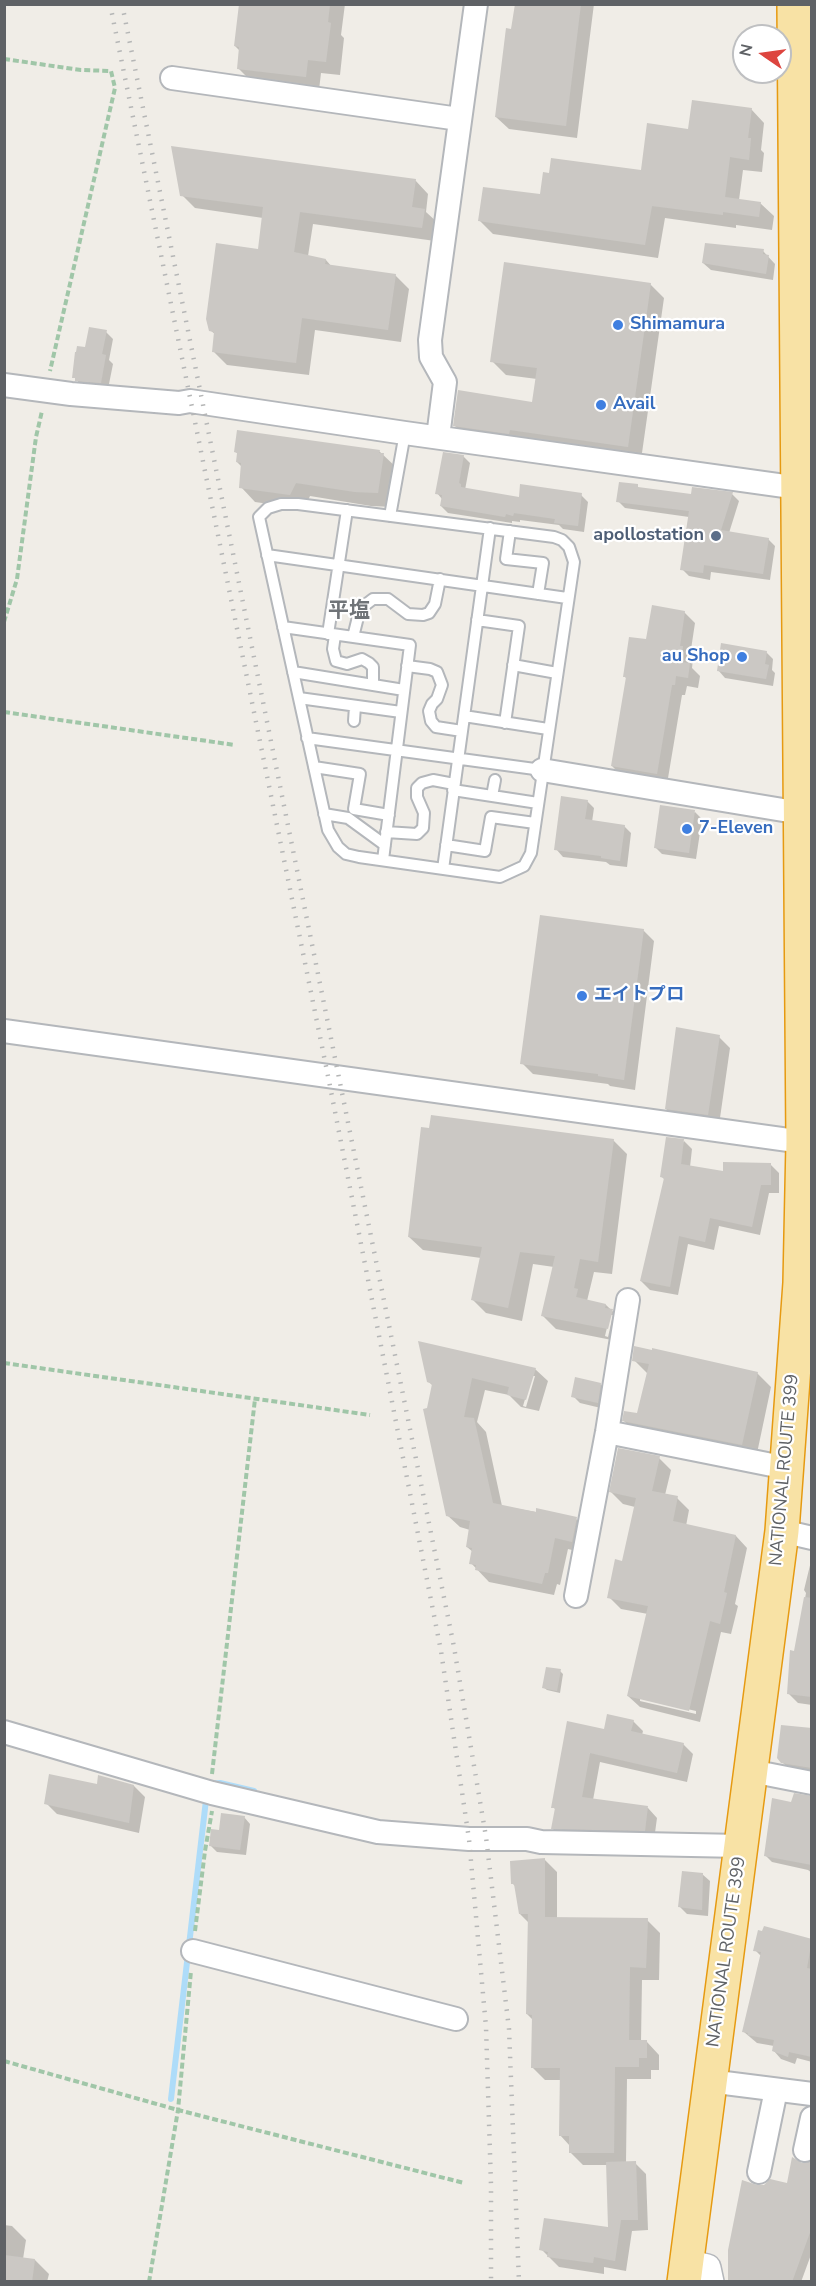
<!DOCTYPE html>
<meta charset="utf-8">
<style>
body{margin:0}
#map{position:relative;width:816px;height:2286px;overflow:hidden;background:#f0ede7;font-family:"Nunito Sans",sans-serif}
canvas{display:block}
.frame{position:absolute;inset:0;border:6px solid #5f6266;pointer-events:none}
.north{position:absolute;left:732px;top:24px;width:60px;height:60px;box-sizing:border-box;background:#fff;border:2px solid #bfc0c2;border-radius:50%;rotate:283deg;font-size:16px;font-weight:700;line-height:24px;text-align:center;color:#5f6266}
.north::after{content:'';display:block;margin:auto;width:21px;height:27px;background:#dd453f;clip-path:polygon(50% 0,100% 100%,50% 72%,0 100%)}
</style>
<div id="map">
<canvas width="816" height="2286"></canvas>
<div class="frame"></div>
<div class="north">N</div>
</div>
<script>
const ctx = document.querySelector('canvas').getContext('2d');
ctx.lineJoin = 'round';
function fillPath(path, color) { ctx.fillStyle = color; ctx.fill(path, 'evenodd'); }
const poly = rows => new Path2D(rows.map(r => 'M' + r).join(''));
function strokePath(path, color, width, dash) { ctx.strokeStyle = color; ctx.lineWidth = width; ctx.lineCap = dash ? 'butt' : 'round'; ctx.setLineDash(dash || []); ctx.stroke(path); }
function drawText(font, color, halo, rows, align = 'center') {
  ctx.font = font + ' "Nunito Sans","Noto Sans JP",sans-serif'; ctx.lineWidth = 4.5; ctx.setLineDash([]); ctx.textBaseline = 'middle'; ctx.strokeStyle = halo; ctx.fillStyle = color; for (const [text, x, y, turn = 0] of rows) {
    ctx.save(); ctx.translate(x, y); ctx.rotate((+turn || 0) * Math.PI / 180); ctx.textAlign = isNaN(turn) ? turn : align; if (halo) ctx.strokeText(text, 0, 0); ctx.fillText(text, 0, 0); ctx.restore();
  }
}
fillPath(poly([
 [240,4,345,4,341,35,344,38,340,75,321,73,319,90,252,82,238,68,240,51,235,46],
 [516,4,594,4,577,138,509,129,496,117],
 [751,109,764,123,761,150,764,153,762,172,743,170,739,200,760,203,774,216,772,230,736,225,736,228,665,218,658,258,493,234,480,221,541,196,642,172,689,130],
 [415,180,428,194,426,212,438,223,435,241,313,224,308,256,326,260,332,267,395,275,409,289,401,342,315,330,309,375,227,365,214,352,216,335,210,330,259,251,263,218,195,208,182,195],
 [763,251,775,264,773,280,711,270,703,263],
 [650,284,664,298,641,460,468,439,455,426,533,403,537,379,506,375,492,361],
 [106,332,113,339,109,360,113,364,108,389,83,387,74,377,86,349],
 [235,451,379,451,398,469,393,507,371,506,310,496,304,509,255,502,241,487,242,467,237,462,238,454],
 [463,456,470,463,465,490,520,499,581,495,588,502,584,532,563,529,559,525,520,520,520,522,512,521,512,523,448,513,441,506,442,499,437,493],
 [637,486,640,489,692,496,732,494,739,501,729,533,768,539,775,546,770,580,711,572,710,580,689,576,682,569,689,517,625,508,618,501],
 [684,612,695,623,690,656,693,659,692,668,700,676,698,688,687,686,685,695,682,695,667,784,623,777,612,766,627,679,624,676,648,641],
 [766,652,773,659,772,670,775,673,773,686,725,678,718,670],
 [587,801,594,808,592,822,624,826,631,833,627,867,610,865,606,862,563,857,556,849],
 [695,812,702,819,696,859,662,854,655,847],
 [643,930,654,941,635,1090,610,1086,608,1084,533,1074,522,1063],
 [719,1037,730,1048,719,1125,677,1120,666,1109],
 [613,1140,627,1154,612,1274,594,1272,587,1301,606,1305,626,1324,622,1342,556,1329,542,1315,554,1267,533,1264,522,1321,486,1313,472,1299,481,1258,423,1250,409,1237],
 [610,1315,613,1315,608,1337,605,1336],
 [684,1141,692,1149,690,1167,725,1173,770,1164,779,1173,779,1193,769,1193,760,1235,719,1226,714,1250,688,1244,678,1295,650,1290,641,1281,665,1180,662,1177],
 [634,1360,757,1373,771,1387,756,1458,638,1435,624,1421,638,1415,648,1374],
 [535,1369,548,1381,539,1411,521,1407,509,1395,485,1390,477,1422,486,1432,502,1506,576,1519,589,1531,584,1553,568,1549,560,1585,557,1584,554,1595,489,1582,471,1563,473,1552,467,1547,470,1530,460,1527,447,1515,428,1409,433,1386,428,1381],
 [532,1376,535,1376,526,1407,523,1406],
 [600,1384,608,1391,605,1409,580,1403,573,1396],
 [659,1458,671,1470,665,1495,677,1498,689,1510,686,1526,736,1536,747,1548,735,1604,738,1606,731,1634,721,1632,700,1722,640,1707,628,1696,648,1614,621,1609,609,1597,624,1563,635,1507,623,1504,611,1492],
 [640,1698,696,1711,696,1714,640,1701],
 [812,1557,812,1705,798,1703,788,1693,806,1593,804,1590],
 [560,1671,563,1674,560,1693,547,1690,543,1687],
 [633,1721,643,1731,642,1735,683,1744,693,1754,687,1782,600,1762,593,1800,648,1808,657,1818,654,1840,562,1838,552,1828,556,1810,553,1807,605,1731],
 [812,1730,812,1776,794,1774,778,1758],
 [98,1786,134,1786,145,1797,139,1833,57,1814,46,1803],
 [812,1798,812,1873,808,1870,772,1862,765,1855,792,1803],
 [244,1817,250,1824,246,1855,217,1852,211,1846,220,1832],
 [544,1859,557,1872,557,1918,647,1920,660,1933,659,1980,642,1980,641,2042,647,2042,659,2055,659,2070,651,2070,651,2079,627,2079,626,2163,635,2163,646,2174,648,2230,632,2231,626,2271,604,2267,604,2274,559,2267,541,2249,610,2229,608,2165,583,2165,570,2152,570,2146,560,2135,561,2080,545,2080,532,2067,533,2020,527,2014,529,1923,520,1914,516,1887,512,1883],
 [702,1874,710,1881,708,1916,687,1914,680,1907],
 [812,1940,812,2062,797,2058,795,2064,781,2059,774,2051,774,2046,757,2043,744,2032,762,1957,755,1950],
 [801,2164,812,2164,812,2252,801,2282,729,2282,757,2187,788,2185],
 [4,2225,12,2226,26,2240,23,2259,35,2260,49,2274,47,2282,4,2282]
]), '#0003');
strokePath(poly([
 [211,1784,220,1783,254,1791],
 [171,2099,206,1800]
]), '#aedcf9', 6);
fillPath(poly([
 [239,4,330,4,328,22,331,23,326,62,308,60,306,77,237,69,239,47,234,46],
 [515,4,581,4,566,126,495,117,506,28,511,29],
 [692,100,752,108,748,138,751,138,749,160,730,157,725,197,761,202,759,217,723,212,723,215,652,206,645,245,478,221,483,187,540,194,543,172,549,173,551,158,641,170,647,123,688,129],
 [171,146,416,179,412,207,425,209,422,228,300,212,294,252,326,259,325,264,396,274,388,330,302,318,296,363,212,352,214,332,209,331,206,319,216,243,258,249,263,207,180,196],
 [705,243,764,249,763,254,769,255,766,274,702,263],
 [504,262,651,283,628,447,510,430,509,434,453,426,458,390,532,402,537,368,490,362],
 [89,327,107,330,102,354,106,355,101,383,75,381,75,378,72,378,75,352,76,352,77,346,85,347],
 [237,430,380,450,379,453,384,453,378,493,355,492,296,483,290,495,239,488,241,463,236,462,237,453,234,452],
 [443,452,464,455,459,483,461,484,461,487,519,497,520,484,582,493,578,526,554,523,555,519,514,513,513,516,506,514,505,517,440,506,442,495,435,494],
 [619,482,638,484,638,487,691,494,692,487,733,492,721,530,769,538,763,574,704,565,703,573,680,570,689,511,616,502],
 [652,605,685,611,680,646,683,646,681,662,690,663,688,678,676,676,675,685,672,685,657,774,611,766,626,677,623,677,629,637,646,639],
 [721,643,767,651,765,664,769,665,766,679,717,671],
 [561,796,588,800,585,819,625,825,620,861,601,858,601,856,554,850],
 [660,805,695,810,689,853,654,848],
 [540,915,644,929,624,1080,598,1076,598,1074,520,1064],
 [676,1027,720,1035,708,1115,665,1109],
 [431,1115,614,1139,598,1262,580,1259,574,1288,578,1289,576,1297,606,1304,605,1308,613,1309,608,1329,541,1316,555,1256,520,1252,508,1308,471,1300,482,1247,408,1237,421,1127,429,1128],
 [666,1137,684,1139,681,1164,723,1171,723,1162,771,1163,771,1185,761,1185,752,1227,710,1218,705,1242,679,1236,670,1287,640,1281,664,1178,660,1177],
 [418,1341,536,1368,526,1400,507,1395,509,1387,472,1378,464,1417,474,1418,493,1503,536,1512,536,1508,577,1517,572,1542,555,1538,548,1573,545,1573,542,1584,475,1570,476,1565,469,1564,472,1548,466,1547,470,1521,446,1516,423,1409,427,1408,432,1384,427,1382],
 [634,1346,652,1350,652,1348,758,1372,742,1445,622,1421,624,1411,637,1413,649,1364,632,1361],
 [575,1377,601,1383,598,1403,571,1397],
 [618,1448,660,1456,652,1491,678,1496,673,1521,736,1535,724,1592,727,1593,720,1624,710,1621,689,1711,627,1696,648,1606,607,1598,615,1559,622,1561,636,1498,609,1492],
 [804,1597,812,1598,812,1697,787,1694,790,1650,794,1651],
 [546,1667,561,1669,557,1691,542,1688],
 [607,1714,634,1720,631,1731,684,1743,677,1773,590,1753,582,1797,648,1806,645,1831,551,1829,555,1808,551,1808,567,1721,604,1729],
 [781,1725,812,1728,812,1768,781,1763,777,1758],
 [49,1774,97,1784,98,1775,134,1785,129,1823,44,1804],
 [794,1793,812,1796,812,1865,764,1856,772,1798,791,1802],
 [221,1813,245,1816,240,1850,209,1846,211,1829,219,1830],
 [545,1858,545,1917,648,1918,646,1968,630,1967,629,2040,647,2040,647,2058,639,2058,639,2067,615,2067,614,2153,569,2153,569,2136,559,2136,560,2068,531,2068,532,2015,526,2014,528,1914,519,1914,514,1884,511,1884,510,1861],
 [682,1871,703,1873,702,1910,678,1907],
 [764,1926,812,1939,807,1968,812,1969,812,2057,789,2052,788,2057,772,2051,774,2040,747,2035,748,2033,742,2032,761,1952,753,1951,758,1930,762,1931],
 [792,2157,802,2163,812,2161,812,2227,792,2282,728,2282,728,2250,742,2180,757,2185,764,2185,770,2179,787,2183],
 [636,2161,638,2220,621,2220,615,2261,594,2257,593,2263,547,2257,548,2252,539,2250,544,2218,608,2227,606,2162],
 [4,2255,35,2259,32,2282,4,2282]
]), '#cbc8c4');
const service = poly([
 [281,504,298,504,554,537,562,540,569,547,574,562,531,853,524,866,500,877,359,857,346,854,338,847,328,830,259,517,268,508,281,504],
 [390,516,405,433],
 [510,531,506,559,543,563,538,594],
 [267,555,567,598],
 [477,620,519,626,505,723],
 [283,627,410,645,383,860],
 [328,634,347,510],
 [335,635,333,649,336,661,347,664,362,659,369,663,373,667,373,685],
 [353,637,360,609,373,599,388,599,408,614,423,615,429,613,435,604,440,579],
 [513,665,557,673],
 [407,666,430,669,437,672,442,685,437,699,432,704,429,711,431,721,436,727,462,731],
 [293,672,404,690],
 [299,698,401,712],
 [464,716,548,729],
 [354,721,355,706],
 [307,738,542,770],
 [314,767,360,774,354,809,389,815],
 [453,790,538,803],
 [492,796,495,780],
 [324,814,348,818,385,845],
 [386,832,417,834,423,828,424,813,417,797,417,788,422,783,433,780,454,784],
 [446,845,485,851,491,817,535,823],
 [443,869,490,528]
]);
const minor = poly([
 [172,78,459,119],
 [4,385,71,394,179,403,190,401,405,433,799,488],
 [438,437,445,382,431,357,430,340,476,4],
 [542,770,801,813],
 [4,1031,803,1142],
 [607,1432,787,1468],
 [782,1531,812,1538],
 [576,1596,607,1432,628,1300],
 [4,1732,212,1793,378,1832,469,1839,527,1839,541,1842,741,1846],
 [751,1771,812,1783],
 [193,1951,456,2019],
 [709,2081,812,2094],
 [805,2150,812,2118],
 [759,2172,776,2090]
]);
const tertiary = poly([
 [686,2263,707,2268,710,2282]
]);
const trunk = poly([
 [684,2282,782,1531,800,1283,803,1142,794,4]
]);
strokePath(service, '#b4b7bb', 14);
strokePath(minor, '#b4b7bb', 26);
strokePath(tertiary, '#b4b7bb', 30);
strokePath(trunk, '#e69a11', 36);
strokePath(poly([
 [4,59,81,70,111,71,115,88,50,371],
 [4,622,17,579,36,437,42,411],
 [4,712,235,745],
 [4,1363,370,1415],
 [212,1774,255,1399],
 [195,1931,205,1851,212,1811],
 [4,2061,178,2110,464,2183],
 [149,2282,178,2110,191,1971]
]), '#a0c6a8', 4, [6, 3]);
strokePath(service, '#fff', 10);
strokePath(minor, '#fff', 22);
strokePath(tertiary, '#fff', 27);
strokePath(trunk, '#f8e2a5', 33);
strokePath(poly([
 [110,4,328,1076,441,1651,469,1839,486,2027,491,2185,491,2282],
 [122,4,454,1647,486,1837,509,2029,519,2282]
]), '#b5b6b6', 4.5, [1.5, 8]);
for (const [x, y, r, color] of [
 [618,325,6,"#3f7fe0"],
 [601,405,6,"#3f7fe0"],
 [716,536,6,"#5c6f8a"],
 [742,657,6,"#3f7fe0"],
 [687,829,6,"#3f7fe0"],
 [582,996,6,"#3f7fe0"]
]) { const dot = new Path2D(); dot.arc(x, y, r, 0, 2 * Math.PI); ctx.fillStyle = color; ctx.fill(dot); strokePath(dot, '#fff', 2); }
drawText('bold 18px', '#366cbe', '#fff', [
 ["Shimamura",630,325],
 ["Avail",613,405],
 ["au Shop",730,657,"right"],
 ["7-Eleven",699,829],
 ["エイトプロ",594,996]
], 'left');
drawText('bold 18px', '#4e5e75', '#fff', [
 ["apollostation",704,536]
], 'right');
drawText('18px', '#5f6266', '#fff', [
 ["NATIONAL ROUTE 399",785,1470,-85],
 ["NATIONAL ROUTE 399",727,1952,-82]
]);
drawText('bold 21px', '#707478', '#fff', [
 ["平塩",349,612]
]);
</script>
